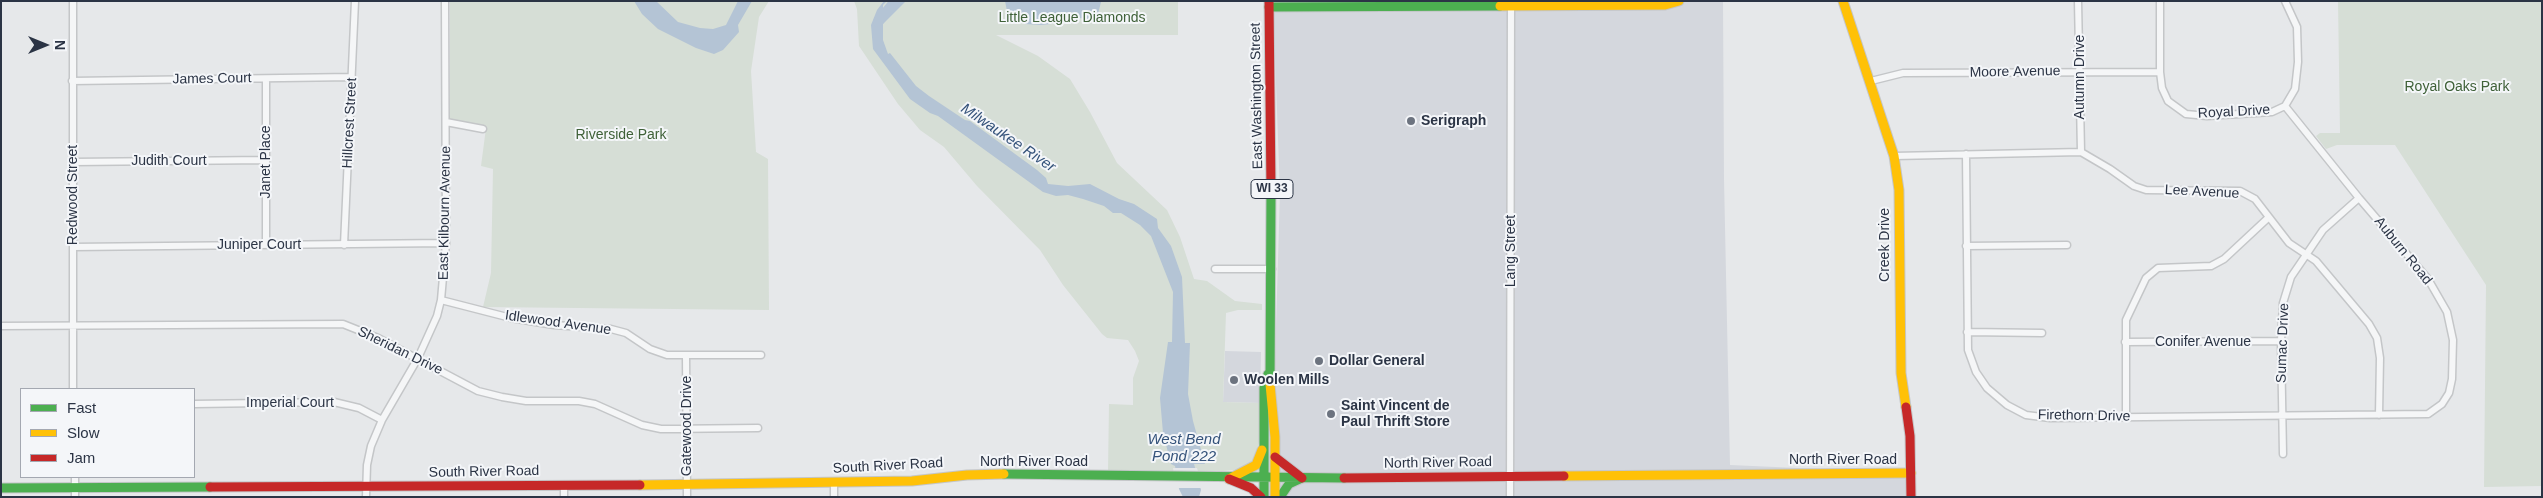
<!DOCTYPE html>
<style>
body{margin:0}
#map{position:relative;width:2543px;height:498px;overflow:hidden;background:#e6e8ea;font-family:Helvetica,sans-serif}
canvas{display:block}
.frame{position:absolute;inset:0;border:2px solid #2b3445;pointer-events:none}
.legend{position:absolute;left:20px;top:388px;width:175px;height:90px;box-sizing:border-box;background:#f4f6f9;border:1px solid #a4a8b1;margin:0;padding:6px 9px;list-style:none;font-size:15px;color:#2b3445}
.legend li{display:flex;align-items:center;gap:10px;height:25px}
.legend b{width:25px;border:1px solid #a4a8b1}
.north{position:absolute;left:20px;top:20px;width:50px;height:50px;-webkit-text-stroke:4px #f4f6f9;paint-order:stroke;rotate:90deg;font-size:14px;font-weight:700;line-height:20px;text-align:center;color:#2b3445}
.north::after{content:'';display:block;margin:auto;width:18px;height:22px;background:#2b3445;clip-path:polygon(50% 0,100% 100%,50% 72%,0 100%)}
</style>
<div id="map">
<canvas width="2543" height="498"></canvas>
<div class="frame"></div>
<ul class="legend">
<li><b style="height:6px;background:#4caf50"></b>Fast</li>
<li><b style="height:6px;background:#ffc107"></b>Slow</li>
<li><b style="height:6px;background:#c62828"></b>Jam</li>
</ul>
<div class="north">N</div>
</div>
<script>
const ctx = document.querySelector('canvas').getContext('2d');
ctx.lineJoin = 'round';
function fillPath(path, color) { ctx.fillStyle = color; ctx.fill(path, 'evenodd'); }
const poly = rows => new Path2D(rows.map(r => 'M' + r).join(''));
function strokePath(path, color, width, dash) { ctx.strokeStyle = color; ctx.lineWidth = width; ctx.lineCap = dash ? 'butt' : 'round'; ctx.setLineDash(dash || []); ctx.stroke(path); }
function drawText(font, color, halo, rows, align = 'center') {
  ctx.font = font + ' Helvetica,sans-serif'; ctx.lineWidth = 4; ctx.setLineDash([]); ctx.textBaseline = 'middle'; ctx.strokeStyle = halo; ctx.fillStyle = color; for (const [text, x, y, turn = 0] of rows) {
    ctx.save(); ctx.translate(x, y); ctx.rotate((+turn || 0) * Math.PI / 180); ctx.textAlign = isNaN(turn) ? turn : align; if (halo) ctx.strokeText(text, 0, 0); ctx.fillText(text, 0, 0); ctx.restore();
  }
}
fillPath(poly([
 [1273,1,1723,1,1724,179,1730,465,1911,473,1910,497,1276,497,1275,360,1280,193],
 [1225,351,1261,352,1260,403,1223,402]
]), '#d4d7dd');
fillPath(poly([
 [450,1,769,1,759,17,751,71,756,152,768,159,769,310,483,307,491,273,493,169,481,166,486,128,450,119],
 [854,1,1178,1,1178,35,996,35,1038,56,1070,79,1090,112,1117,163,1167,210,1180,237,1194,279,1207,281,1235,301,1262,304,1262,310,1238,310,1226,313,1223,402,1260,403,1259,442,1254,461,1243,469,1213,472,1108,471,1109,404,1133,405,1133,378,1139,361,1135,351,1128,340,1107,338,1102,334,1063,285,1040,250,977,186,944,147,920,130,898,104,859,46,857,9],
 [2338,1,2542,1,2542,486,2484,487,2486,285,2395,145,2337,145,2326,149,2316,136,2320,133,2340,133]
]), '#d6ded6');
fillPath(poly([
 [634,1,656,1,678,22,700,28,713,29,726,25,738,1,752,1,738,25,739,32,723,50,714,54,696,48,658,29,642,14],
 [884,1,887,1,883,5,883,11,886,13,894,4,893,1,906,1,883,24,883,40,888,54,890,53,916,86,929,96,965,120,970,121,1037,170,1046,178,1048,184,1068,186,1090,184,1119,199,1134,204,1157,219,1158,228,1171,246,1182,277,1185,343,1190,343,1188,394,1193,421,1205,464,1194,464,1201,490,1199,497,1183,497,1179,489,1175,466,1171,464,1163,433,1160,398,1168,342,1172,342,1173,292,1151,236,1140,225,1121,213,1113,213,1104,206,1083,199,1068,195,1056,196,1043,192,938,116,930,113,910,99,873,49,871,25,877,10],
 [1005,1,1101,1,1101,2,1098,14,1089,19,1079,18,1071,12,1051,24,1041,25,1025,24,1013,20,1007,11]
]), '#b4c4d5');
fillPath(poly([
 [1173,468,1197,468,1203,488,1176,488]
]), '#e6e8ea');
strokePath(poly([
 [878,22,895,1]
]), '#b4c4d5', 10);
const street = poly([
 [2078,1,2081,152],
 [2160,1,2160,72,2162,88,2168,101,2186,114,2207,116,2272,112,2285,106],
 [2285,1,2297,27,2298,62,2295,89,2285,106],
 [266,79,266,245],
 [72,81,352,77],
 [1871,81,1903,73,2160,72],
 [446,122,483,129],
 [1966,154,1968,350,1976,372,1987,388,2007,405,2026,415,2050,418,2428,414,2442,404,2449,393,2452,379,2453,340,2447,312,2428,279,2359,198,2285,106],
 [1894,156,2081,152,2110,169,2134,186,2146,190,2240,191,2255,199,2289,243,2316,261,2369,324,2377,338,2380,358,2379,415],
 [73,162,266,160],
 [344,245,355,1],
 [1966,246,2067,245],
 [73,247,446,243],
 [1215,269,1272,269],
 [441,300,511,318,554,325,611,329,626,333,650,349,667,355,761,355],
 [1,326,343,324,378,338,478,391,502,397,526,401,579,401,595,404,642,425,661,429,758,428],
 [1967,332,2042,333],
 [2125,342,2281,341],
 [686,355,687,497],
 [73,389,73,1],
 [194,404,334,402,359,408,382,420],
 [2126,417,2126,320,2146,278,2158,268,2211,266,2224,259,2268,218],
 [2283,454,2281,341,2283,303,2291,277,2323,230,2359,198],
 [75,477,75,497],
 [366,497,367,465,371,446,382,420,418,358,437,316,441,300,446,243,445,1],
 [564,497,564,485],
 [834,497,834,482],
 [1510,497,1511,5]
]);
const fast = poly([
 [1269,7,1500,6],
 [1270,384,1271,190],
 [1004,474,1344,478],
 [1,488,210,487],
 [1264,497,1264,388,1268,374],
 [1280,497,1289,484,1302,478]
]);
const slow = poly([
 [1843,1,1894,156,1899,190,1901,373,1906,407],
 [1500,6,1665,5,1679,1],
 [1270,384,1275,437,1275,497],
 [1564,476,1911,473],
 [1229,479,1256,465,1262,450],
 [640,485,912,481,967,475,1004,474]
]);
const jam = poly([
 [1269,1,1271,190],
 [1906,407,1910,436,1911,497],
 [1275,457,1302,478],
 [1344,478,1564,476],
 [1229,479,1251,488,1261,497],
 [210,487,640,485]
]);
strokePath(street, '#c4c6c8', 9);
strokePath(fast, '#c4c6c8', 11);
strokePath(slow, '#c4c6c8', 11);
strokePath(jam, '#c4c6c8', 11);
strokePath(street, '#f5f6f7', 6);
strokePath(fast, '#4caf50', 9);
strokePath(slow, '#ffc107', 9);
strokePath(jam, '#c62828', 9);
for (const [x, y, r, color] of [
 [1411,121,5,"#6c737f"],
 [1319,361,5,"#6c737f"],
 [1234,380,5,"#6c737f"],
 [1331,414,5,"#6c737f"]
]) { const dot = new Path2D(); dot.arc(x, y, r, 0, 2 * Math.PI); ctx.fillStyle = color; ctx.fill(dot); strokePath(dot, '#f4f6f9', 2); }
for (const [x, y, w] of [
 [1272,189,42]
]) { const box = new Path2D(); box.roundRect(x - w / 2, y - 9.5, w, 19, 4); ctx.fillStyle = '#f4f6f9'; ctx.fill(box); strokePath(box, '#2b3445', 1); }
drawText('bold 12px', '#2b3445', null, [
 ["WI 33",1272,189]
]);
drawText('14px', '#3f6138', '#f4f6f9', [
 ["Little League Diamonds",1072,18],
 ["Royal Oaks Park",2457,87],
 ["Riverside Park",621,135]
]);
drawText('14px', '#2b3445', '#f4f6f9', [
 ["Moore Avenue",2015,72,-1],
 ["Autumn Drive",2080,77,-90],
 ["James Court",212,79,-1],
 ["East Washington Street",1257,96,-91],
 ["Royal Drive",2234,112,-3],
 ["Hillcrest Street",350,123,-87],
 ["Judith Court",169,161],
 ["Janet Place",266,162,-90],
 ["Lee Avenue",2202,192,3],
 ["Redwood Street",73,195,-90],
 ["East Kilbourn Avenue",445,213,-89],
 ["Juniper Court",259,245],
 ["Creek Drive",1885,245,-90],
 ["Lang Street",1511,251,-90],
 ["Auburn Road",2403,251,51],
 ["Idlewood Avenue",558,323,8],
 ["Conifer Avenue",2203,342],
 ["Sumac Drive",2283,343,-88],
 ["Sheridan Drive",400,351,26],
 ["Imperial Court",290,403],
 ["Firethorn Drive",2084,416,1],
 ["Gatewood Drive",687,426,-90],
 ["North River Road",1843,460],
 ["North River Road",1034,462],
 ["North River Road",1438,463,-1],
 ["South River Road",888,466,-3],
 ["South River Road",484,472,-1]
]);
drawText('bold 14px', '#2b3445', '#f4f6f9', [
 ["Serigraph",1421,121],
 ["Dollar General",1329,361],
 ["Woolen Mills",1244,380],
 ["Saint Vincent de",1341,406],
 ["Paul Thrift Store",1341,422]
], 'left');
drawText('italic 15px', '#34527a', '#f4f6f9', [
 ["Milwaukee River",1008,138,34],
 ["West Bend",1184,440],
 ["Pond 222",1184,457]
]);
</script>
